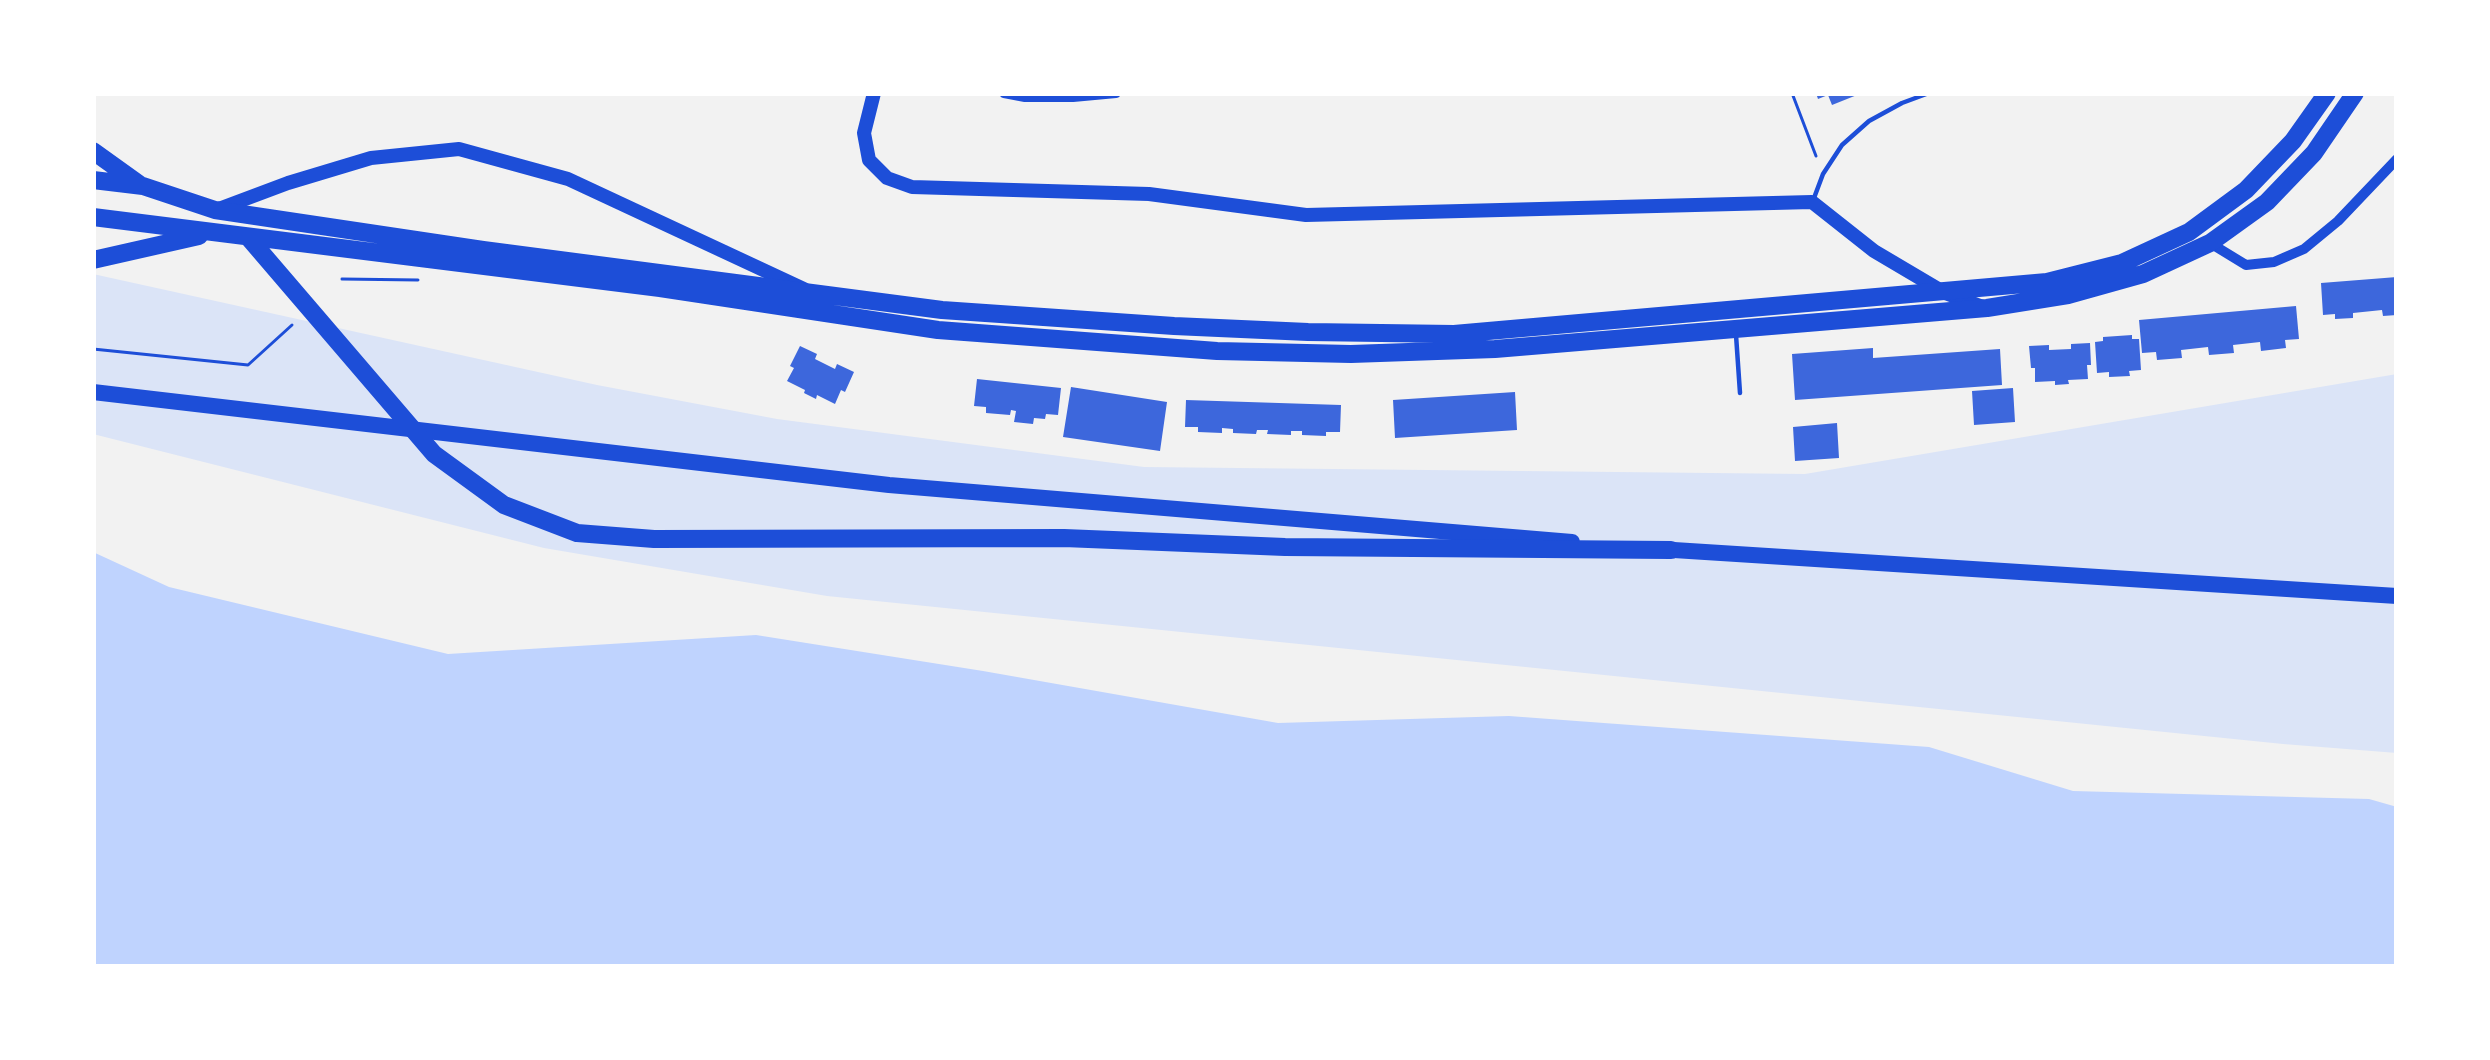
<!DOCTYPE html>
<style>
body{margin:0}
#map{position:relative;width:2490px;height:1060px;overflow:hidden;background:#f2f2f2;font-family:Quicksand,sans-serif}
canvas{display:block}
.frame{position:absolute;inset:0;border:96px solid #fff;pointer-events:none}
</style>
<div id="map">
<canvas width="2490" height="1060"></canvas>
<div class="frame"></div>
</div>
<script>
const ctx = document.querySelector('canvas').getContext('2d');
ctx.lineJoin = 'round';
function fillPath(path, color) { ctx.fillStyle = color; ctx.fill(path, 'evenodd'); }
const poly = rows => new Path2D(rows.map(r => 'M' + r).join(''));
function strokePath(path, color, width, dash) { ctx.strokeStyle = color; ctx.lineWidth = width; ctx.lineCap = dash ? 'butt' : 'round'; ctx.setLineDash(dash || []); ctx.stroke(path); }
fillPath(poly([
 [93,274,597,385,777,419,1144,467,1805,474,2397,374,2397,753,2283,744,827,596,544,548,93,434]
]), '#dbe4f7');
fillPath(poly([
 [93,552,169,587,448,654,756,635,983,671,1278,723,1509,716,1929,747,2073,791,2369,799,2397,807,2397,967,93,967]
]), '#bfd3fe');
fillPath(poly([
 [1816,93,1862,93,1832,105,1828,95,1818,99],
 [2397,277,2397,315,2383,316,2382,310,2353,313,2353,318,2335,319,2335,314,2323,315,2321,283],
 [2296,306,2299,339,2285,340,2286,348,2261,351,2260,342,2233,345,2234,353,2209,355,2208,347,2181,350,2182,358,2157,360,2156,352,2142,353,2139,320],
 [2132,335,2132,339,2139,339,2141,370,2129,371,2130,376,2109,377,2109,372,2097,373,2095,342,2103,341,2103,337],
 [2090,343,2091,365,2087,365,2088,379,2068,380,2069,384,2055,385,2055,381,2035,382,2035,368,2031,368,2029,346,2049,345,2049,350,2071,349,2071,344],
 [800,346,817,354,815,359,835,369,837,364,854,372,845,392,841,390,835,404,817,395,816,399,804,393,805,390,787,381,794,368,790,366],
 [1873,348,1873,358,2000,349,2002,385,1795,400,1792,354],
 [977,379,1061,388,1058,415,1046,414,1045,419,1034,418,1033,424,1014,422,1016,411,1011,410,1010,415,986,413,986,407,974,406],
 [1071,387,1167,402,1160,451,1063,437],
 [2013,388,2015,422,1974,425,1972,391],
 [1515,392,1517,430,1395,438,1393,400],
 [1186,400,1341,405,1340,432,1326,432,1326,436,1302,435,1302,431,1291,431,1291,435,1267,434,1268,430,1257,430,1256,434,1233,433,1233,429,1222,428,1222,433,1198,432,1198,427,1185,427],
 [1837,423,1839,458,1795,461,1793,427]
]), '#3d67dc');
strokePath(poly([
 [1792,93,1816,156],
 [342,279,418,280],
 [93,349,248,365,292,325]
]), '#1d4ed8', 3);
strokePath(poly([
 [1814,198,1823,174,1842,145,1869,121,1902,103,1929,93],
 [1736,335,1740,393]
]), '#1d4ed8', 4.5);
strokePath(poly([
 [1004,93,1025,97,1073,97,1116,93],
 [2210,243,2246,265,2274,262,2304,249,2338,221,2397,159]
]), '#1d4ed8', 10);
strokePath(poly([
 [874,93,864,133,869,160,887,178,912,187,1149,194,1306,215,1812,202,1874,251,1945,293,1983,307],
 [216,210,288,183,371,158,459,149,568,179,804,289]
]), '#1d4ed8', 14);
strokePath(poly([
 [93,392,889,485,1572,542],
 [1658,549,2397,596]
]), '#1d4ed8', 16);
strokePath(poly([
 [93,151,139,184],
 [93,180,143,186,215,210,483,250,942,310,1174,326,1308,332,1454,334,2047,282,2122,263,2189,232,2246,190,2293,141,2327,93],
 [93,217,660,288,938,330,1217,351,1351,354,1495,349,1987,308,2068,295,2143,274,2210,243,2267,202,2314,153,2355,93],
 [248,237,434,454,504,505,577,533,654,539,1064,538,1285,547,1671,550],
 [93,260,199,236]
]), '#1d4ed8', 18);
</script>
